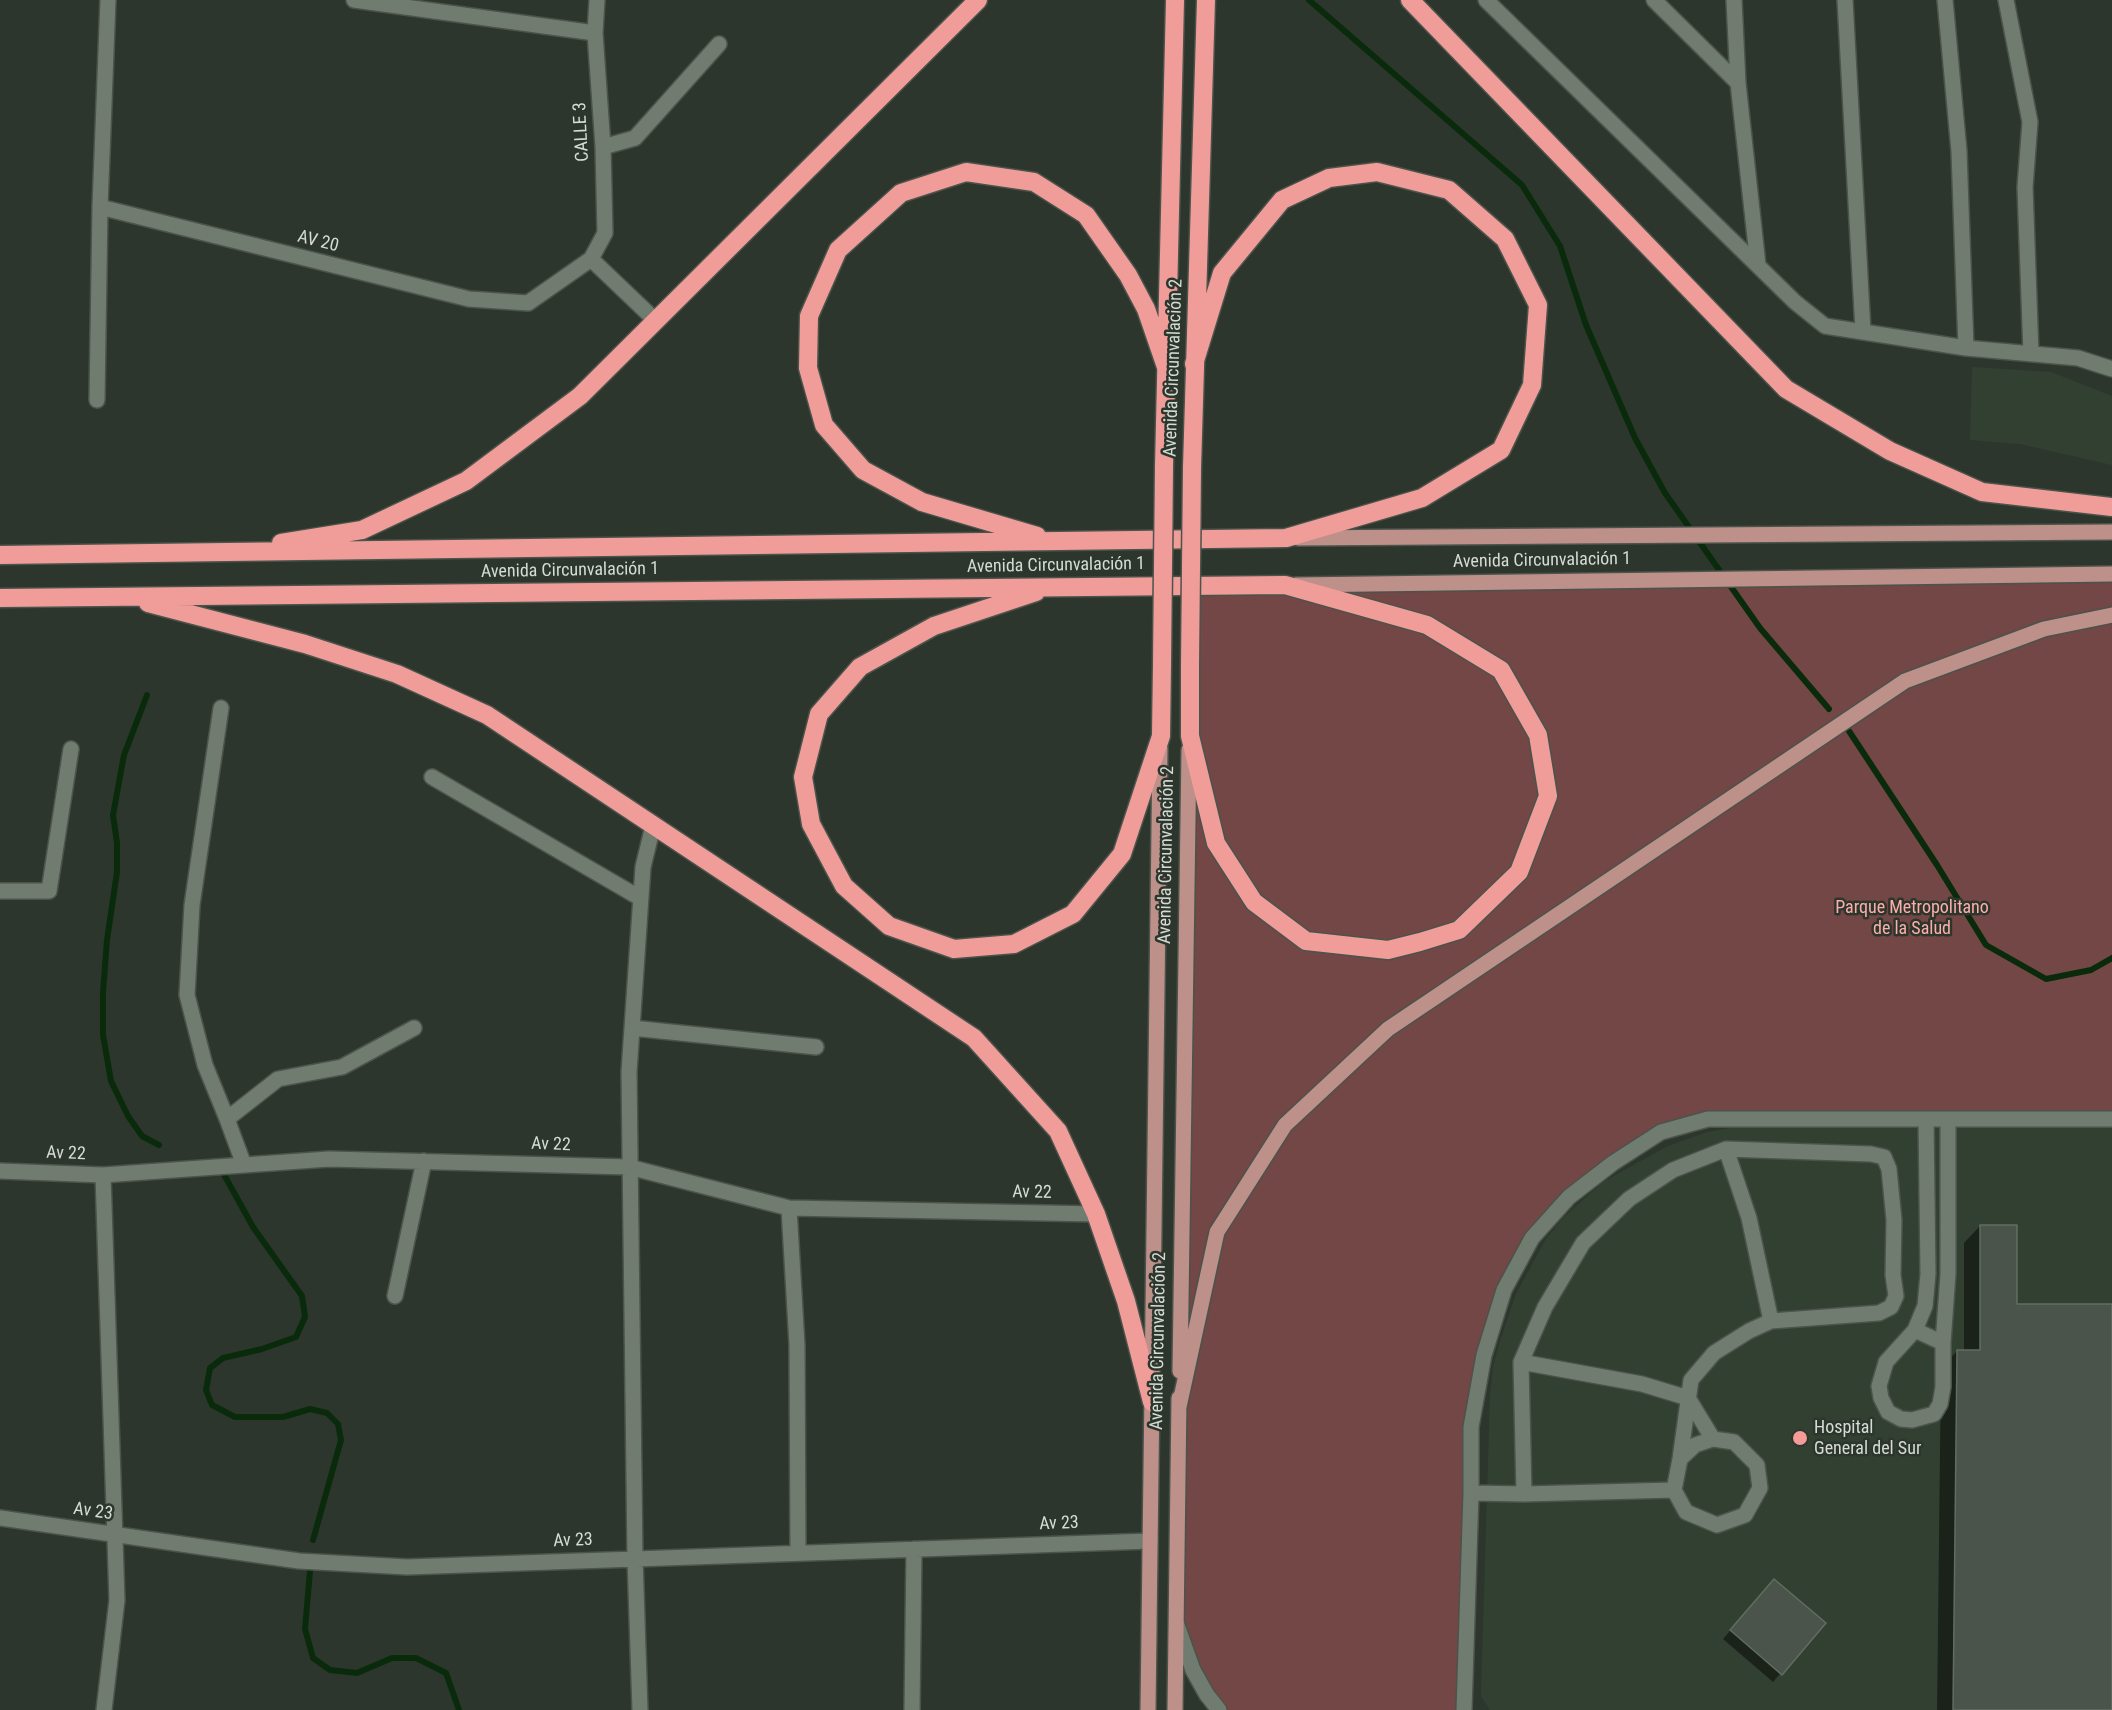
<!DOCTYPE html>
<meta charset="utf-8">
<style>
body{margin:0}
canvas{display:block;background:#2d362d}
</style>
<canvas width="2112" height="1710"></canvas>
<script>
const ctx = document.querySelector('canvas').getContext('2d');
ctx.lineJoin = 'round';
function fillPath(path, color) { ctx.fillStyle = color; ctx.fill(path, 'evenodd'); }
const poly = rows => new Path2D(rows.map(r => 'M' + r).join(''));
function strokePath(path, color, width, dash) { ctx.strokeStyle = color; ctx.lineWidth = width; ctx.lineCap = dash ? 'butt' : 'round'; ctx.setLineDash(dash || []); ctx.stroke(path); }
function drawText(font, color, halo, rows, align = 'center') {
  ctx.font = font + ' "Roboto Condensed",sans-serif'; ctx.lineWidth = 5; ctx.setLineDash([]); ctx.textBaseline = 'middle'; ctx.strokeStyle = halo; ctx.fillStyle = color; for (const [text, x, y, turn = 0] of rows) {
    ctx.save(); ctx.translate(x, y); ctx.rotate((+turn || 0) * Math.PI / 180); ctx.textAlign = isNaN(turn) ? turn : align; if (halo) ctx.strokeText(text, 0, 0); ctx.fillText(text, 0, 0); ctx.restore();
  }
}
fillPath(poly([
 [1972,367,2051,372,2112,396,2112,465,2020,444,1970,440],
 [1926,1119,2112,1119,2112,1710,1490,1710,1481,1696,1490,1396,1493,1367,1500,1341,1516,1294,1546,1239,1563,1218,1603,1182,1666,1147,1707,1132,1741,1126,1915,1127]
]), '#324032');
fillPath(poly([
 [2112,574,2112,1119,1708,1119,1661,1132,1569,1197,1504,1290,1471,1427,1464,1710,1219,1710,1176,1624,1191,586]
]), '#734746');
fillPath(poly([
 [1980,1226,2015,1306,2112,1306,2112,1710,1937,1710,1941,1368,1957,1351,1964,1351,1964,1243],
 [1766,1589,1823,1624,1773,1682,1723,1639]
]), '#0007');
strokePath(poly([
 [1309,0,1522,185,1560,246,1586,325,1635,438,1665,493,1760,628,1829,709],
 [147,695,124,755,113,815,117,843,117,872,107,940,103,992,103,1035,111,1081,128,1116,142,1136,159,1145],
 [1849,731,1937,865,1986,945,2046,979,2091,970,2112,958],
 [222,1171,253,1227,302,1296,305,1317,296,1337,262,1349,223,1358,210,1368,206,1390,212,1405,235,1417,283,1417,310,1409,327,1413,338,1424,341,1440,313,1540],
 [310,1571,305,1629,313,1658,330,1670,357,1673,392,1658,416,1658,446,1673,459,1710]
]), '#0a2a0c', 6);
const building = poly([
 [1980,1225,2017,1225,2017,1304,2112,1304,2112,1710,1953,1710,1957,1350,1980,1350,1980,1225],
 [1774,1579,1826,1623,1782,1675,1730,1630,1774,1579]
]);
fillPath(building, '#4a544a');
strokePath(building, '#626d62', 1.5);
const minor = poly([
 [354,0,595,33],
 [1486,0,1795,302,1825,326,1966,348,2078,358,2112,369],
 [1654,0,1738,83],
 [1734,0,1738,83,1758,265],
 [1845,0,1863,331],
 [1945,0,1959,151,1966,348],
 [2006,0,2030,122,2025,187,2031,354],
 [603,147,635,138,719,44],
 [100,207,469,299,528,303,591,259,605,233,603,147,595,33,597,0],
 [591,259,656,321],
 [97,400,100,207,108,0],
 [221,708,192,905,187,995,205,1065,227,1119],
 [432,777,640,898],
 [0,891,49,891,71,749],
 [632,1028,816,1047],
 [1926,1119,1928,1274,1925,1306,1915,1330,1886,1362,1879,1386,1881,1398,1888,1412,1901,1419,1912,1420,1934,1414,1940,1404,1943,1387,1943,1343,1948,1274,1948,1119],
 [1726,1149,1749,1218,1771,1321],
 [244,1165,227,1119,278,1079,342,1067,414,1028],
 [0,1171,103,1175,329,1159,629,1167,789,1208,1096,1214],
 [103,1175,117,1600,104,1710],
 [789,1208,797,1345,798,1552],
 [395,1296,424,1161],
 [1915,1330,1943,1343],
 [1521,1362,1642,1384,1688,1398,1713,1439],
 [1713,1439,1734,1442,1757,1465,1760,1488,1745,1515,1717,1525,1686,1512,1674,1490,1680,1459,1695,1445,1713,1439],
 [1471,1493,1524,1494,1674,1490],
 [1524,1494,1521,1362,1545,1307,1583,1243,1629,1199,1673,1170,1726,1149,1871,1154,1884,1157,1889,1169,1894,1220,1893,1275,1896,1296,1891,1307,1879,1313,1771,1321,1749,1331,1714,1353,1691,1380,1680,1459],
 [0,1518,299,1561,407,1567,1150,1541],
 [1177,1625,1193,1670,1207,1695,1219,1710],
 [640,1710,635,1558,629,1072,643,867,653,826],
 [912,1710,914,1549],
 [1464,1710,1471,1493,1471,1427,1484,1355,1504,1290,1532,1238,1569,1197,1613,1163,1661,1132,1708,1119,2112,1119]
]);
const major = poly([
 [1298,538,2112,532],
 [1296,585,2112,574],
 [1180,1371,1189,750],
 [1179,1407,1217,1232,1285,1125,1388,1029,1905,681,2044,629,2112,615],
 [1148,1710,1160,748],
 [1175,1710,1179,1398]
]);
const highway = poly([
 [1410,0,1786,389,1890,451,1982,492,2112,507],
 [1164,466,1175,0],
 [1192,468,1206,0],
 [1037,536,922,502,863,470,824,425,808,368,809,316,838,250,901,193,966,172,1034,182,1086,215,1128,275,1146,309,1166,367],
 [281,543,362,530,466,481,580,396,978,0],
 [0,555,1286,538,1422,498,1501,450,1532,385,1538,305,1505,239,1449,190,1377,172,1329,178,1282,200,1222,273,1194,364],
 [1036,592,934,626,860,667,819,714,803,777,811,824,844,886,889,926,954,949,1014,944,1073,914,1122,854,1161,736,1162,665],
 [0,598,1285,585,1427,625,1501,670,1538,735,1548,796,1519,872,1459,930,1420,942,1388,950,1306,941,1254,902,1216,843,1190,736,1190,666],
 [148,603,305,644,397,674,487,715,974,1038,1058,1131,1096,1214,1126,1301,1152,1402]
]);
strokePath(minor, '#4b534b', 18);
strokePath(major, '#4b534b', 18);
strokePath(highway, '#4b534b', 21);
strokePath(minor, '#717c71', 15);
strokePath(major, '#bd908a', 15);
strokePath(highway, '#f09d9a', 18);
const highwayBridge = poly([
 [1162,665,1164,466],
 [1190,666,1192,468]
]);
strokePath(highwayBridge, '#4b534b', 21, []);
strokePath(highwayBridge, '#f09d9a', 18);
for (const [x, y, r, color] of [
 [1800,1438,8,"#f59b98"]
]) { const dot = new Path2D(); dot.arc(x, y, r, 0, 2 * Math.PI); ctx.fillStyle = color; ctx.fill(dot); strokePath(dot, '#2d362d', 2); }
drawText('18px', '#d5dbd5', '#2d362d', [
 ["CALLE 3",582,132,-93],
 ["AV 20",318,242,14],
 ["Avenida Circunvalación 2",1174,368,-88],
 ["Avenida Circunvalación 1",1542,561,-1],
 ["Avenida Circunvalación 1",1056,566,-1],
 ["Avenida Circunvalación 1",570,571,-1],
 ["Avenida Circunvalación 2",1167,855,-89],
 ["Av 22",551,1145,2],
 ["Av 22",66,1154,2],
 ["Av 22",1032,1193,1],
 ["Avenida Circunvalación 2",1159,1341,-89],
 ["Av 23",93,1512,8],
 ["Av 23",1059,1524,-2],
 ["Av 23",573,1541,-2]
]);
drawText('18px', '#feadaa', '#2d362d', [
 ["Parque Metropolitano",1912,908],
 ["de la Salud",1912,929]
]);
drawText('18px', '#d5dbd5', '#2d362d', [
 ["Hospital",1814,1428],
 ["General del Sur",1814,1449]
], 'left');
</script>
